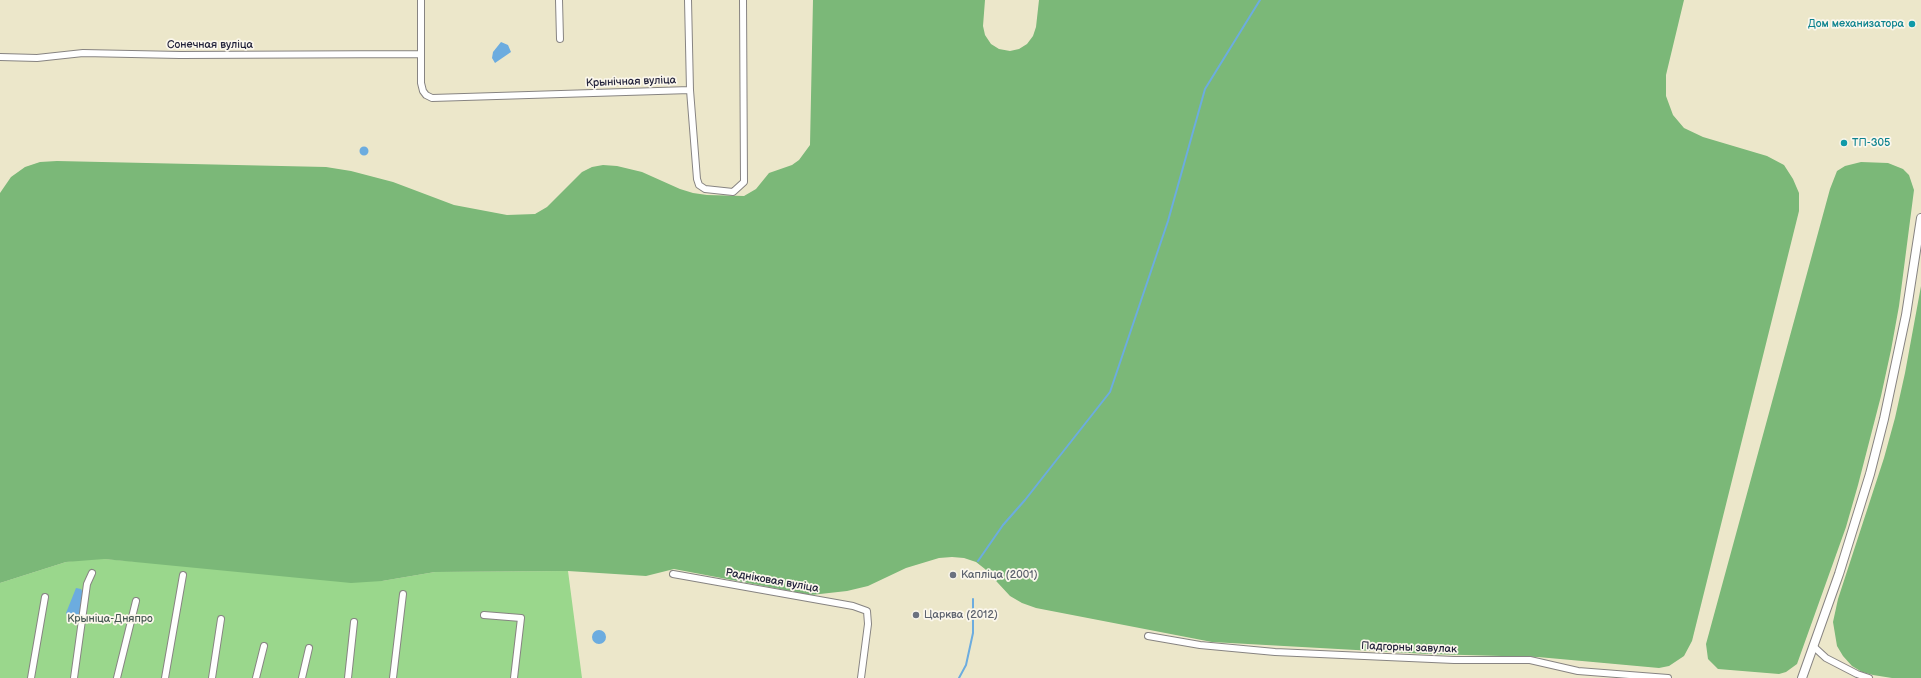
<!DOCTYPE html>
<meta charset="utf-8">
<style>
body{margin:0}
canvas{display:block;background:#ece7ca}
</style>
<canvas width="1921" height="678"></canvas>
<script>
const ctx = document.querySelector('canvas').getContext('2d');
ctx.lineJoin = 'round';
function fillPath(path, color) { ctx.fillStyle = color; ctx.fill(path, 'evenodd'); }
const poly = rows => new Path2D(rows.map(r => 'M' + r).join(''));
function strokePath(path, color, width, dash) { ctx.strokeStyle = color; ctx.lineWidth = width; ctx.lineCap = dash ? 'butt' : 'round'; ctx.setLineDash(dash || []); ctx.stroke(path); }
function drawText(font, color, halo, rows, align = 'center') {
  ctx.font = font + ' "Balsamiq Sans",sans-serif'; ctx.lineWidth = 3.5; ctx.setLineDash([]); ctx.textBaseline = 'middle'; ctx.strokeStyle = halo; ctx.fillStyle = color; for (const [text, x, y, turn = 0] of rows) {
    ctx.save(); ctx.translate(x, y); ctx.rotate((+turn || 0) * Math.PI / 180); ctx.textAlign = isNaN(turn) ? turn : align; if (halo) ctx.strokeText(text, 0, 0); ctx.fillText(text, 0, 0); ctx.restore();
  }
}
fillPath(poly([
 [86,559,104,559,382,581,435,572,568,571,582,678,0,678,0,583,66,562]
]), '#9ad78c');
fillPath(poly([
 [813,0,985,0,983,26,985,35,991,44,999,49,1010,51,1019,49,1027,44,1033,36,1036,27,1039,0,1684,0,1666,75,1666,96,1673,115,1684,128,1703,137,1767,156,1784,165,1793,179,1799,193,1799,211,1692,641,1684,656,1669,666,1659,668,1538,657,1428,654,1212,642,1036,608,1022,603,1010,596,985,569,976,562,964,558,952,557,939,558,906,568,868,586,847,591,811,595,674,569,646,576,568,571,435,572,382,581,351,583,104,559,66,562,0,583,0,193,11,177,25,167,40,162,57,161,326,167,351,171,393,182,454,205,507,215,535,214,547,207,582,172,592,167,603,165,617,166,642,172,680,189,693,193,707,195,744,196,756,189,769,173,792,165,799,160,810,145],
 [1861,162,1888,163,1903,169,1909,175,1914,190,1899,306,1891,350,1881,396,1858,485,1846,527,1797,664,1786,672,1779,674,1718,669,1708,659,1706,644,1830,189,1837,171,1845,166],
 [1921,286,1921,678,1892,678,1873,675,1862,672,1852,666,1843,656,1837,646,1833,622,1838,599,1884,458,1895,418,1905,373]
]), '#7bb878');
fillPath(poly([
 [501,42,508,45,511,52,495,63,492,58,493,52],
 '359.5 151a4.5 4.5 0 1 1 9 0a4.5 4.5 0 1 1-9 0Z',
 [76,588,81,589,83,593,81,613,79,616,68,618,66,613],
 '592 637a7 7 0 1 1 14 0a7 7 0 1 1-14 0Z'
]), '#6cacdf');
strokePath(poly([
 [978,561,1003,525,1025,500,1110,392,1168,221,1205,89,1260,0],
 [959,678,966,665,973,633,973,599]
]), '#6cacdf', 2);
const street = poly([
 [421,0,421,83,423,91,426,95,432,98,690,90],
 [559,0,560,39],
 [688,0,690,90,697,179,699,185,705,189,733,192,744,182,743,0],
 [0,57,37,58,83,53,180,55,421,54],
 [673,574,853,606,867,611,868,624,861,678],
 [484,615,521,618,514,678],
 [1148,636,1200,645,1275,652,1454,660,1530,660,1578,671,1668,678],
 [1813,646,1826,658,1857,674,1869,678],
 [31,678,45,597],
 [74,678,87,584,92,573],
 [117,678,136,601],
 [165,678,183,575],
 [212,678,221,619],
 [256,678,264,646],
 [302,678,309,648],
 [348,678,354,622],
 [393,678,403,594]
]);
const secondary = poly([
 [1802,678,1839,574,1870,474,1884,419,1906,315,1921,218]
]);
strokePath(street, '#878482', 8);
strokePath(secondary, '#878482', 10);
strokePath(street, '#fff', 6);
strokePath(secondary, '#fff', 8);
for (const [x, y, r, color] of [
 [1912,24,4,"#0f9aa8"],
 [1844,143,4,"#0f9aa8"],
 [953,575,4,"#6b7280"],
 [916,615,4,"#6b7280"]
]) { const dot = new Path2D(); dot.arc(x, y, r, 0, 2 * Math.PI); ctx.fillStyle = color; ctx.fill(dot); strokePath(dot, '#fbf7ec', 1.5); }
drawText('11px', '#0d838f', '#fbf7ec', [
 ["Дом механизатора",1904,24],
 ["ТП-305",1852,143,"left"]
], 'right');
drawText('11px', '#22223b', '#fbf7ec', [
 ["Сонечная вуліца",210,45],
 ["Крынічная вуліца",631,82,-2],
 ["Радніковая вуліца",772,581,10],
 ["Падгорны завулак",1409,648,2]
]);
drawText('11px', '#5b616d', '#fbf7ec', [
 ["Капліца (2001)",961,575],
 ["Царква (2012)",924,615]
], 'left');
drawText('11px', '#465853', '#fbf7ec', [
 ["Крыніца-Дняпро",110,619]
]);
</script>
